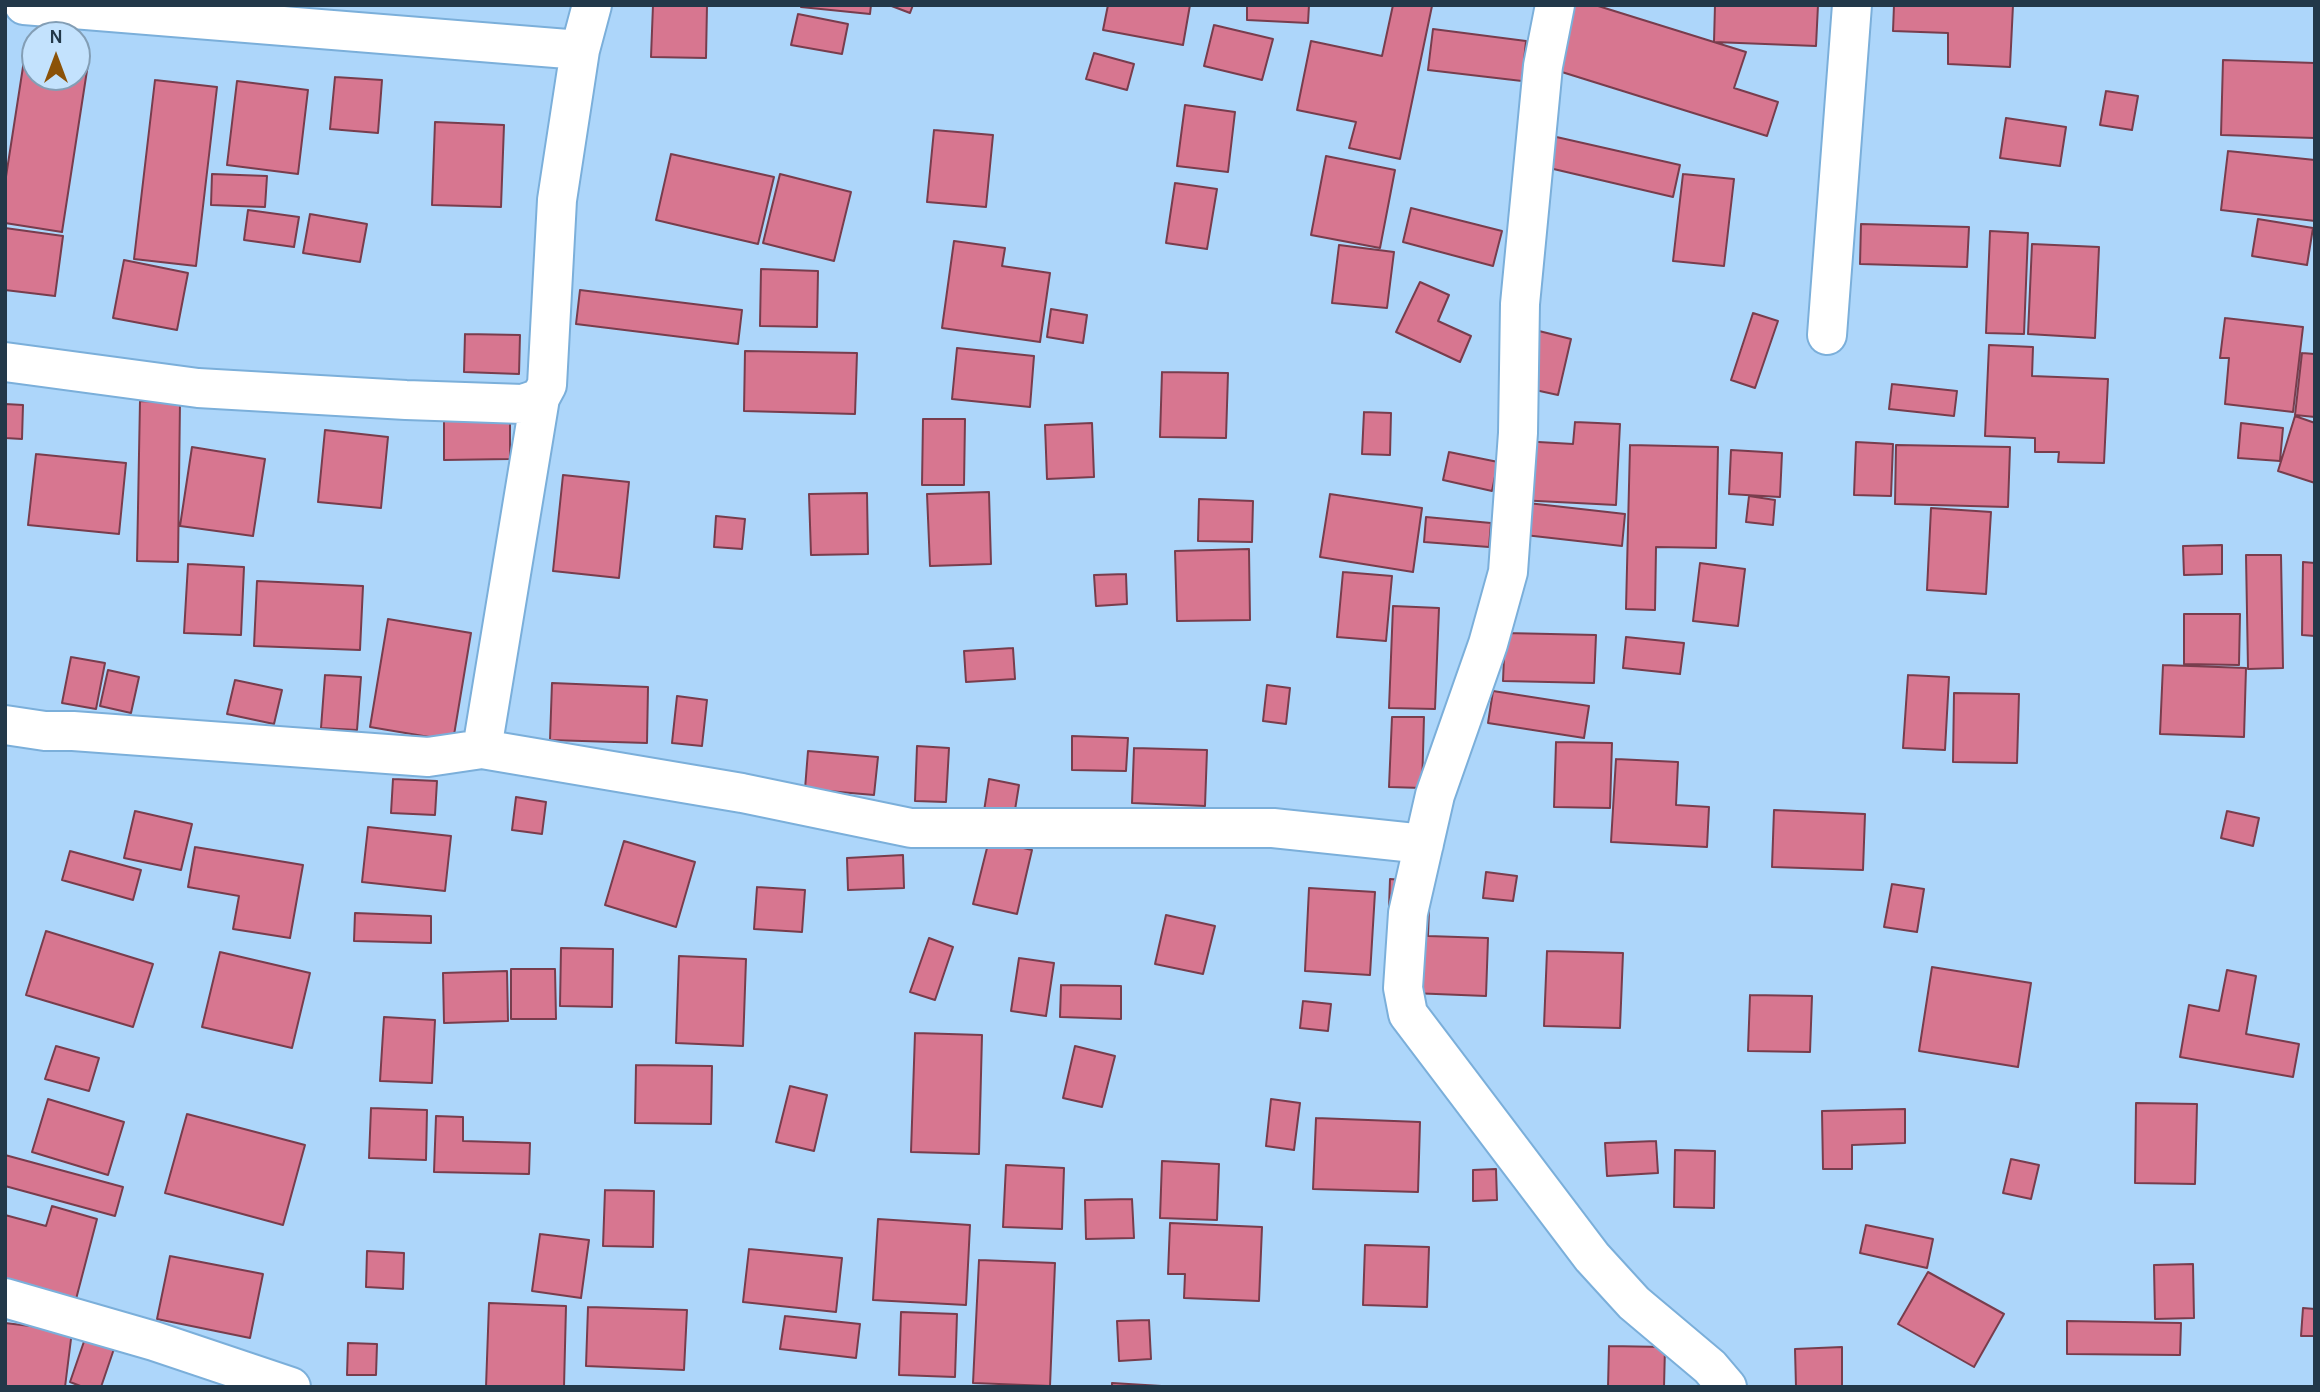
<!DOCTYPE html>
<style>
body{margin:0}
#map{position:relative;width:2320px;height:1392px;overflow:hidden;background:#add6fa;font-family:Karla,sans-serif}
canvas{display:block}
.frame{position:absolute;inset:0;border:7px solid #223849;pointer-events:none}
.north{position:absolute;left:21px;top:21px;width:70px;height:70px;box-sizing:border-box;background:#c3e2fd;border:2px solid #839eb5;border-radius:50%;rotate:0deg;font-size:19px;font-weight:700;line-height:28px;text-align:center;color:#223849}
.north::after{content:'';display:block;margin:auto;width:24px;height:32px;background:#8b5208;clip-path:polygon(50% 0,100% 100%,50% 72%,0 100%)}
</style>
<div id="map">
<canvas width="2320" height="1392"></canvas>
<div class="frame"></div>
<div class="north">N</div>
</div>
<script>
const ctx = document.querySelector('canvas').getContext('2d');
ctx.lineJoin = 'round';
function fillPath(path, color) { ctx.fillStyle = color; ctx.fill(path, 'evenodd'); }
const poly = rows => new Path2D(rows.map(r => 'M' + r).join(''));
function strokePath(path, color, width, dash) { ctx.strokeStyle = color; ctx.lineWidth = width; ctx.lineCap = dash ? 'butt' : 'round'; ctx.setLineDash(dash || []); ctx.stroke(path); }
const building = poly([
 [653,5,707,5,706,58,651,57,653,5],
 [801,5,871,5,870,14,801,7,801,5],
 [889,5,913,5,910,13,889,5],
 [1108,5,1190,5,1183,45,1103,30,1108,5],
 [1247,5,1309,5,1308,23,1247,20,1247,5],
 [1393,5,1432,6,1400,159,1349,148,1356,122,1297,110,1311,41,1382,56,1393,5],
 [1568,5,1595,5,1746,52,1734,88,1778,102,1767,136,1549,68,1568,5],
 [1715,5,1818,5,1816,46,1714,42,1715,5],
 [1894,5,2013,5,2010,67,1948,64,1948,33,1893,31,1894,5],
 [798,14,848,24,842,54,791,45,798,14],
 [1214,25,1273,39,1262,80,1204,66,1214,25],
 [1433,29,1526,41,1522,81,1428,70,1433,29],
 [1094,53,1134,64,1127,90,1086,79,1094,53],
 [25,54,35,56,35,77,77,77,77,63,88,64,62,232,5,223,5,183,25,54],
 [2223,60,2315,63,2315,138,2221,135,2223,60],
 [335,77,382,80,378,133,330,129,335,77],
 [155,80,217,87,196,266,134,259,155,80],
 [237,81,308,90,298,174,227,165,237,81],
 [2106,91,2138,96,2132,130,2100,125,2106,91],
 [1185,105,1235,112,1228,172,1177,166,1185,105],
 [2006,118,2066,127,2060,166,2000,158,2006,118],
 [435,122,504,125,501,207,432,205,435,122],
 [934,130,993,135,986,207,927,202,934,130],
 [1552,136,1680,165,1673,197,1545,167,1552,136],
 [2228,151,2315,160,2315,221,2221,210,2228,151],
 [671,154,774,177,758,244,656,220,671,154],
 [1326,156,1395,170,1380,248,1311,235,1326,156],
 [212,174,267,176,265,207,211,205,212,174],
 [780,174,851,192,834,261,763,243,780,174],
 [1683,174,1734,179,1724,266,1673,261,1683,174],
 [1175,183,1217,189,1207,249,1166,243,1175,183],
 [1411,208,1502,231,1493,266,1403,242,1411,208],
 [248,210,299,217,294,247,244,240,248,210],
 [310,214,367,224,360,262,303,253,310,214],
 [2258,219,2313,228,2307,265,2252,256,2258,219],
 [1861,224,1969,227,1967,267,1860,264,1861,224],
 [5,228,63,236,55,296,5,290,5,228],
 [1990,231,2028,233,2024,334,1986,333,1990,231],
 [954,241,1005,248,1002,266,1050,273,1040,342,942,328,954,241],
 [2032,244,2099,247,2095,338,2028,334,2032,244],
 [1339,245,1394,252,1387,308,1332,303,1339,245],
 [124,260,188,273,177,330,113,318,124,260],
 [761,269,818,271,817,327,760,326,761,269],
 [1420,282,1449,295,1438,321,1471,336,1460,362,1396,332,1420,282],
 [580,290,742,310,738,344,576,324,580,290],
 [1051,309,1087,315,1083,343,1047,337,1051,309],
 [1753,313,1778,321,1755,388,1731,380,1753,313],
 [2225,318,2303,327,2293,412,2225,404,2229,358,2220,358,2225,318],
 [1539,331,1571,339,1558,395,1526,388,1539,331],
 [465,334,520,335,519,374,464,372,465,334],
 [1989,345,2033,347,2032,376,2108,379,2104,463,2058,462,2059,452,2035,452,2035,438,1985,436,1989,345],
 [957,348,1034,356,1030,407,952,399,957,348],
 [745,351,857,353,855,414,744,411,745,351],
 [2302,353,2315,354,2315,417,2295,415,2302,353],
 [1162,372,1228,373,1226,438,1160,437,1162,372],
 [1892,384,1957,391,1954,416,1889,409,1892,384],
 [140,401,180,402,178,562,137,561,140,401],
 [5,404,23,405,22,439,5,438,5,404],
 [1364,412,1391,413,1390,455,1362,454,1364,412],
 [510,416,510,459,444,460,444,418,510,416],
 [2295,416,2315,423,2315,483,2278,471,2295,416],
 [923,419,965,419,964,485,922,485,923,419],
 [1575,422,1620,424,1616,505,1518,500,1521,441,1573,444,1575,422],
 [1092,423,1094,477,1047,479,1045,425,1092,423],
 [2241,423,2283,428,2280,461,2238,458,2241,423],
 [325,430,388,437,381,508,318,502,325,430],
 [1856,442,1893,444,1891,496,1854,495,1856,442],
 [1630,445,1718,447,1716,548,1656,547,1655,610,1626,609,1630,445],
 [1896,445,2010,447,2008,507,1895,504,1896,445],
 [192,447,265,459,253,536,180,526,192,447],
 [1731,450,1782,453,1780,497,1729,494,1731,450],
 [1449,452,1498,462,1492,491,1443,480,1449,452],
 [36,454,126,463,119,534,28,525,36,454],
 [563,475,629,482,619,578,553,571,563,475],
 [989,492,991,564,930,566,927,494,989,492],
 [867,493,868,554,811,555,809,494,867,493],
 [1330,494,1422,508,1413,572,1320,557,1330,494],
 [1749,496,1775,500,1773,525,1746,522,1749,496],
 [1199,499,1253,501,1252,542,1198,541,1199,499],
 [1519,502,1625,514,1622,546,1516,534,1519,502],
 [1931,508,1991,512,1986,594,1927,590,1931,508],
 [716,516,745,519,742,549,714,547,716,516],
 [1426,517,1491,523,1489,547,1424,542,1426,517],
 [2222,545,2222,574,2184,575,2183,546,2222,545],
 [1249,549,1250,620,1177,621,1175,551,1249,549],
 [2246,555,2281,555,2283,668,2248,669,2246,555],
 [2303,562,2315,563,2315,636,2302,635,2303,562],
 [1700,563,1745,569,1738,626,1693,621,1700,563],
 [188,564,244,567,241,635,184,633,188,564],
 [1343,572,1392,576,1386,641,1337,637,1343,572],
 [1126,574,1127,604,1096,606,1094,575,1126,574],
 [257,581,363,586,360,650,254,646,257,581],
 [1393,606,1439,608,1435,709,1389,708,1393,606],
 [2184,614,2240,614,2239,665,2184,664,2184,614],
 [388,619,471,633,453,741,370,727,388,619],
 [1505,633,1596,635,1594,683,1503,681,1505,633],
 [1626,637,1684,643,1680,674,1623,668,1626,637],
 [1013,648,1015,679,966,682,964,651,1013,648],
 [71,657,105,663,96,709,62,703,71,657],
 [2163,665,2246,668,2244,737,2160,734,2163,665],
 [108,670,139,677,131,713,100,706,108,670],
 [325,675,361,677,357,730,321,728,325,675],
 [1908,675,1949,677,1945,750,1903,748,1908,675],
 [235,680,282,690,274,724,227,714,235,680],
 [552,683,648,687,647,743,550,740,552,683],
 [1267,685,1290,688,1286,724,1263,721,1267,685],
 [1493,691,1589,706,1584,738,1488,723,1493,691],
 [1954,693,2019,694,2017,763,1953,762,1954,693],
 [677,696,707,700,702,746,672,743,677,696],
 [1392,717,1424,717,1422,788,1389,787,1392,717],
 [1072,736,1128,738,1126,771,1072,770,1072,736],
 [1556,742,1612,743,1610,808,1554,807,1556,742],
 [917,746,949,748,946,802,915,801,917,746],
 [1134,748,1207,750,1205,806,1132,803,1134,748],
 [808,751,878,757,874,795,805,789,808,751],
 [1616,759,1678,762,1676,805,1709,807,1707,847,1611,842,1616,759],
 [393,779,437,781,435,815,391,813,393,779],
 [989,779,1019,785,1014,816,984,811,989,779],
 [516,797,546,802,542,834,512,830,516,797],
 [1774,810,1865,814,1863,870,1772,867,1774,810],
 [135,811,192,824,181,870,124,858,135,811],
 [2227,811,2259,818,2253,846,2221,838,2227,811],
 [368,827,451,836,445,891,362,882,368,827],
 [989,840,1032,850,1017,914,973,904,989,840],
 [624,841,695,862,676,927,605,905,624,841],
 [195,847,303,865,290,938,233,929,239,896,188,887,195,847],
 [70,851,141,870,133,900,62,880,70,851],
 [903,855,904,888,848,890,847,858,903,855],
 [1486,872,1517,876,1513,901,1483,898,1486,872],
 [1390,879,1430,882,1428,936,1488,938,1486,996,1386,992,1390,879],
 [1892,884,1924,889,1917,932,1884,927,1892,884],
 [757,887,805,890,802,932,754,929,757,887],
 [1309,888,1375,892,1370,975,1305,971,1309,888],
 [355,913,431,916,431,943,354,941,355,913],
 [1166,915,1215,926,1203,974,1155,964,1166,915],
 [46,931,153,964,133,1027,26,995,46,931],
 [929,938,953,947,935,1000,910,992,929,938],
 [561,948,613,949,612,1007,560,1006,561,948],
 [1547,951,1623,953,1620,1028,1544,1026,1547,951],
 [220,952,310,973,292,1048,202,1027,220,952],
 [679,956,746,959,743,1046,676,1043,679,956],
 [1019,958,1054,963,1046,1016,1011,1011,1019,958],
 [1932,967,2031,983,2018,1067,1919,1051,1932,967],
 [511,969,555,969,556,1019,511,1019,511,969],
 [2227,970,2256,976,2246,1034,2299,1044,2293,1077,2180,1057,2189,1005,2219,1011,2227,970],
 [507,971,508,1021,444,1023,443,973,507,971],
 [1061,985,1121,986,1121,1019,1060,1017,1061,985],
 [1750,995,1812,996,1810,1052,1748,1051,1750,995],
 [1303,1001,1331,1004,1328,1031,1300,1028,1303,1001],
 [384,1017,435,1020,432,1083,380,1081,384,1017],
 [915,1033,982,1035,979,1154,911,1152,915,1033],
 [56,1046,99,1058,89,1091,45,1079,56,1046],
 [1075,1046,1115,1056,1102,1107,1063,1098,1075,1046],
 [636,1065,712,1066,711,1124,635,1123,636,1065],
 [790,1086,827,1095,814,1151,776,1142,790,1086],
 [48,1099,124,1122,108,1175,32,1152,48,1099],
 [1271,1099,1300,1103,1294,1150,1266,1146,1271,1099],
 [2136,1103,2197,1104,2195,1184,2135,1183,2136,1103],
 [371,1108,427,1110,426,1160,369,1158,371,1108],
 [1905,1109,1905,1143,1852,1145,1852,1169,1823,1169,1822,1111,1905,1109],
 [187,1114,305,1145,283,1225,165,1193,187,1114],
 [436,1116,463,1117,463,1141,530,1143,529,1174,434,1172,436,1116],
 [1316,1118,1420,1122,1418,1192,1313,1189,1316,1118],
 [1656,1141,1658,1173,1607,1176,1605,1143,1656,1141],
 [1675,1150,1715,1151,1714,1208,1674,1207,1675,1150],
 [5,1155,123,1187,115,1216,5,1186,5,1155],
 [2011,1159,2039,1165,2031,1199,2003,1193,2011,1159],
 [1162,1161,1219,1164,1217,1220,1160,1218,1162,1161],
 [1006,1165,1064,1168,1062,1229,1003,1227,1006,1165],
 [1496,1169,1497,1200,1473,1201,1473,1170,1496,1169],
 [605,1190,654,1191,653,1247,603,1246,605,1190],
 [1132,1199,1134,1238,1086,1239,1085,1200,1132,1199],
 [52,1206,97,1219,75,1303,5,1285,5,1215,46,1226,52,1206],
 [878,1219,970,1225,966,1305,873,1300,878,1219],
 [1170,1223,1262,1227,1259,1301,1184,1298,1185,1274,1168,1274,1170,1223],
 [1866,1225,1933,1239,1927,1268,1860,1253,1866,1225],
 [540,1234,589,1240,581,1298,532,1291,540,1234],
 [1365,1245,1429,1247,1427,1307,1363,1305,1365,1245],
 [749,1249,842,1258,836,1312,743,1302,749,1249],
 [367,1251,404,1253,403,1289,366,1287,367,1251],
 [170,1256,263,1274,250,1338,157,1319,170,1256],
 [979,1260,1055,1263,1050,1386,973,1383,979,1260],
 [2193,1264,2194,1318,2155,1319,2154,1265,2193,1264],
 [1928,1272,2004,1314,1974,1367,1898,1324,1928,1272],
 [489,1303,566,1306,564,1387,486,1387,489,1303],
 [588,1307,687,1310,684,1370,586,1366,588,1307],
 [2303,1308,2315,1309,2315,1336,2301,1336,2303,1308],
 [901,1312,957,1314,955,1377,899,1375,901,1312],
 [785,1316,860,1324,856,1358,780,1349,785,1316],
 [1149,1320,1151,1359,1119,1361,1117,1321,1149,1320],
 [2067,1321,2181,1323,2180,1355,2067,1354,2067,1321],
 [5,1323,72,1331,65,1387,5,1387,5,1323],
 [88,1330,117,1340,101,1387,83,1387,70,1382,88,1330],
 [348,1343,377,1344,376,1375,347,1375,348,1343],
 [1609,1346,1665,1347,1664,1387,1608,1387,1609,1346],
 [1842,1347,1842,1387,1796,1387,1795,1349,1842,1347],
 [1112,1383,1178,1387,1112,1387,1112,1383]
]);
fillPath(building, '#d77690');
strokePath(building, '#783d4d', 2);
const minor = poly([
 [24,5,580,50],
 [1555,5,1543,66,1520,304,1518,433,1508,572,1488,644,1435,795,1408,913,1403,988,1408,1014,1592,1257,1634,1303,1710,1367,1727,1387],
 [1827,335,1852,5],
 [5,362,198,388,406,400,523,404,540,398,547,385,557,200,580,50,592,5],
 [5,725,45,731,73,731,428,757,482,749,742,793,911,828,1273,828,1424,844],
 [482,749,540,398],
 [5,1298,154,1341,291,1387]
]);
strokePath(minor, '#7bafda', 42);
strokePath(minor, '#fff', 38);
</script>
